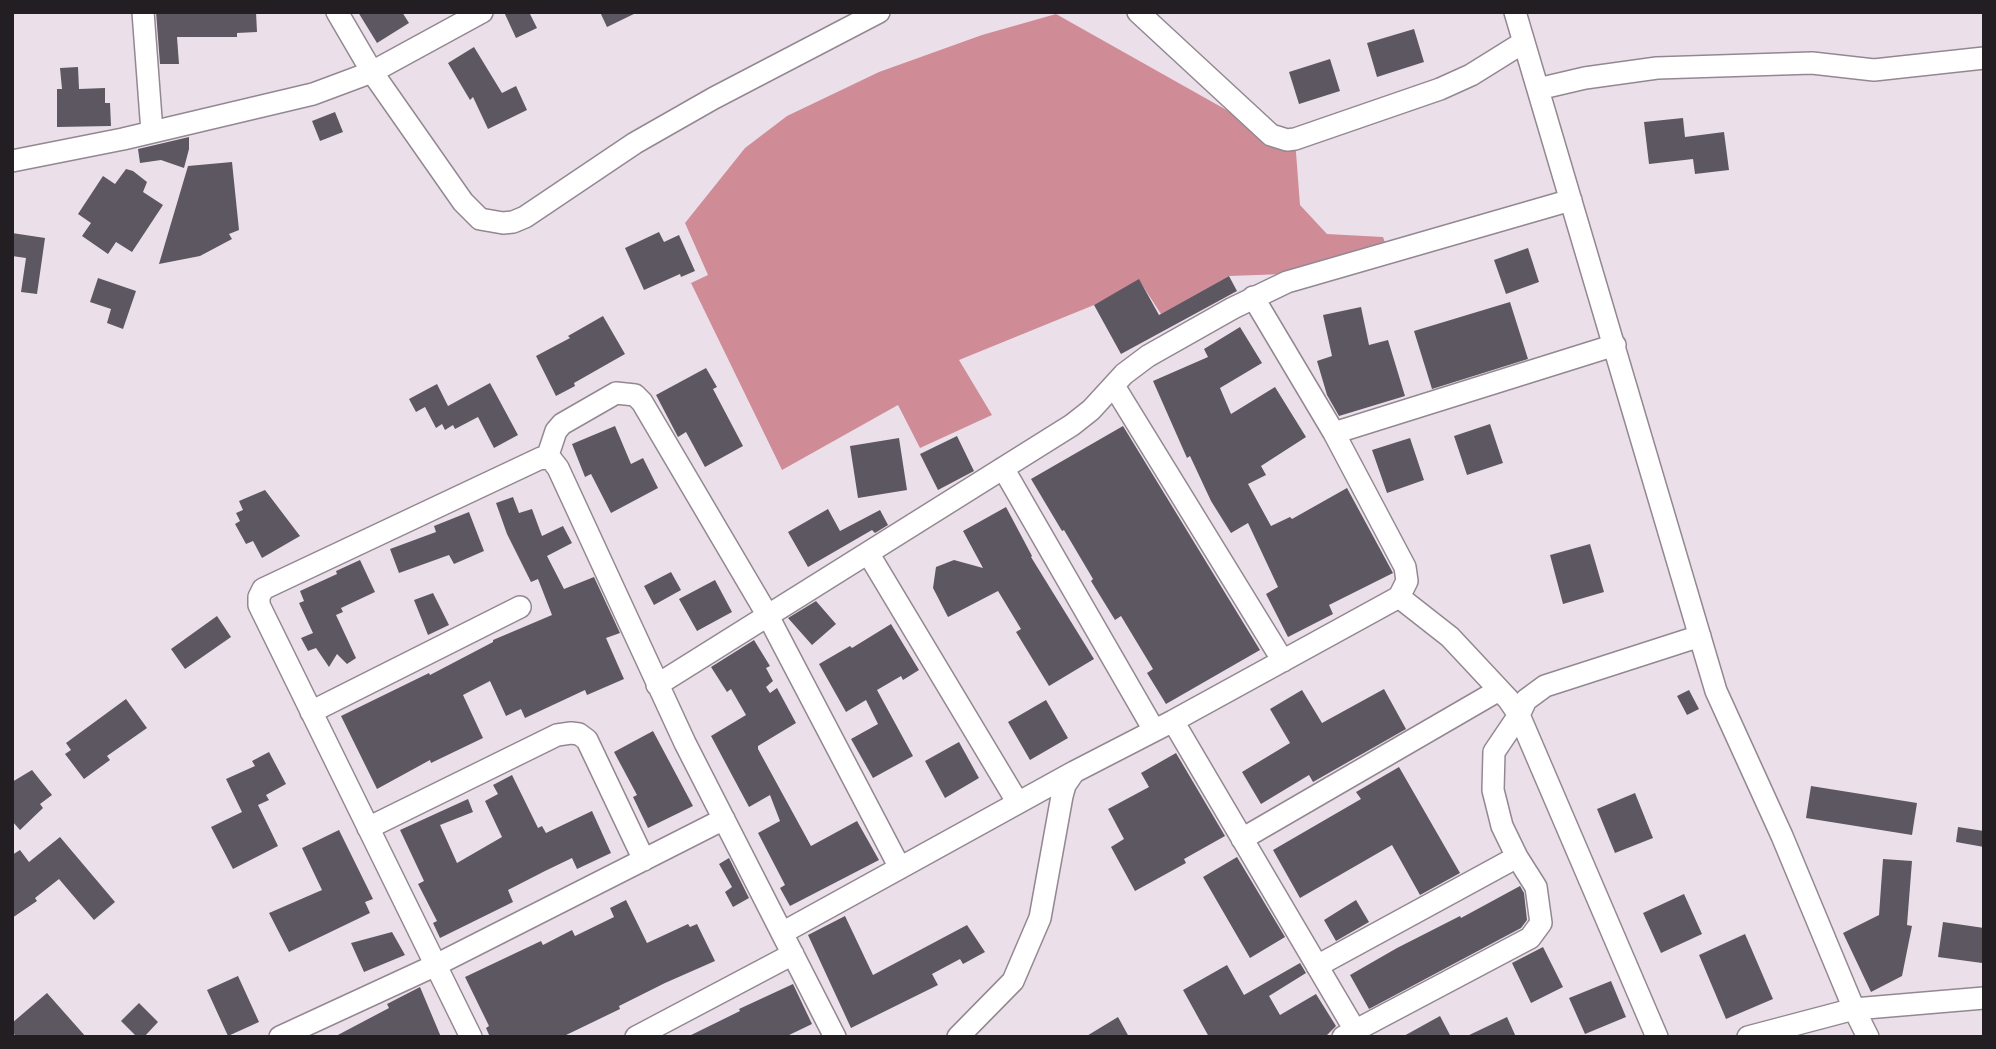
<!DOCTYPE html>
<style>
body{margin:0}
#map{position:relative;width:1996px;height:1049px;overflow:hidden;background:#ebe0ea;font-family:Karla,sans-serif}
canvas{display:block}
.frame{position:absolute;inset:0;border:14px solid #221e22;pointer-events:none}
</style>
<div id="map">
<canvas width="1996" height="1049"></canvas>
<div class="frame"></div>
</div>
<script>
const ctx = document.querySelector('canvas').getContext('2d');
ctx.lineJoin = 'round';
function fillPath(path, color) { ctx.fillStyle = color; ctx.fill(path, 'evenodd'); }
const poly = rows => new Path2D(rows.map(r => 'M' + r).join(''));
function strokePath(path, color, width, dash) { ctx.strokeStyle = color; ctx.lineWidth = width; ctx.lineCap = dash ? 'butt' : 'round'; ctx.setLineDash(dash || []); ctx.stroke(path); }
fillPath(poly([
 [1056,14,1271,135,1295,139,1300,205,1327,234,1383,237,1388,251,1285,274,1229,276,1161,314,1139,280,1094,305,959,360,992,415,920,448,898,405,782,470,691,283,708,275,685,223,745,148,787,116,879,72,982,35]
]), '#cf8c97');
fillPath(poly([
 [156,12,256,12,257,32,237,33,237,37,177,37,179,64,160,64],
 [358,12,402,12,409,23,377,43],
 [504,12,529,12,537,28,516,38],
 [600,12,638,12,607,27],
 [1414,29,1424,62,1377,77,1367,43],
 [474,47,502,93,516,86,527,110,488,129,473,97,470,100,448,63],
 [1330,59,1340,91,1299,104,1289,72],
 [78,67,79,89,105,88,105,103,110,103,111,126,57,127,57,89,62,89,60,68],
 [335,112,343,132,320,141,312,121],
 [1683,118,1685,137,1724,132,1729,170,1695,174,1693,159,1649,164,1644,122],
 [189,137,189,149,184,168,161,160,140,163,138,149],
 [232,162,239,230,229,234,232,239,200,256,159,264,188,166],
 [126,169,133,171,147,182,143,192,163,205,132,252,116,242,108,254,82,236,91,223,78,214,103,176,115,184],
 [659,232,664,242,679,235,695,271,681,277,680,274,644,290,625,248],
 [12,233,45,238,37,294,21,292,26,258,12,256],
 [1528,248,1539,282,1506,294,1494,260],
 [1229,276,1237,291,1121,354,1094,305,1139,279,1159,315],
 [98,278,136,291,123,329,107,323,111,309,90,302],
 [1510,302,1528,359,1432,389,1414,331],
 [1361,307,1369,345,1388,340,1405,396,1339,416,1327,395,1317,361,1332,356,1323,315],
 [603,316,625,354,574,383,575,386,556,396,536,356,570,338,568,336],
 [1240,327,1262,363,1220,388,1231,414,1275,387,1306,437,1261,466,1266,475,1248,484,1271,526,1290,517,1292,519,1347,488,1393,573,1329,605,1333,614,1288,637,1266,594,1278,587,1248,523,1231,533,1211,501,1190,456,1187,458,1153,381,1208,357,1204,349],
 [706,368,717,387,713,389,743,446,705,467,686,432,678,437,656,395],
 [490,383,518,435,494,448,478,417,455,429,453,425,445,430,442,424,436,428,425,407,416,412,409,399,437,384,448,406],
 [1490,424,1503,463,1467,475,1454,436],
 [615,426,631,464,643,458,658,488,611,513,591,474,585,477,572,444],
 [1123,426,1260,650,1166,704,1147,673,1153,669,1121,616,1115,620,1091,581,1093,579,1064,530,1062,531,1031,479],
 [957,436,974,471,938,490,920,454],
 [899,438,907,490,858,498,850,446],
 [1410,438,1424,480,1387,493,1372,450],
 [265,490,300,536,262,558,253,541,246,544,235,524,240,521,236,513,243,510,239,501],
 [513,497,519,513,532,509,542,536,563,526,572,543,547,556,564,589,594,577,620,633,606,638,624,679,587,695,585,690,525,718,521,709,506,716,490,681,463,695,483,738,431,763,430,760,377,789,341,716,429,673,430,675,493,642,493,640,552,615,538,579,531,582,507,534,496,503],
 [1006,507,1032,556,1031,557,1094,659,1049,686,1016,632,1021,629,998,591,948,617,933,588,936,567,954,560,983,568,963,531],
 [828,509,840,531,880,510,888,525,875,533,872,530,808,567,788,532],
 [469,512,484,551,454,564,449,555,399,573,390,549,436,532,434,526],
 [1590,544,1604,592,1563,604,1550,555],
 [360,560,375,592,341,608,343,612,336,615,356,658,347,664,337,654,329,667,316,648,308,651,301,638,313,633,299,603,304,601,300,591,337,574,336,571],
 [671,572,681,590,654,605,644,586],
 [715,580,732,612,697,631,679,599],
 [433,593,449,625,428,635,414,600],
 [816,601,836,624,812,645,788,618],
 [217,616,231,637,185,669,171,649],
 [891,624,919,670,903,680,901,676,877,690,913,756,873,778,851,739,878,724,866,700,846,712,819,664,850,646,852,648],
 [754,640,770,666,766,668,773,681,766,687,770,693,777,688,796,723,758,746,758,749,811,846,857,821,879,860,790,906,780,888,785,885,758,833,780,821,770,795,749,807,711,736,746,715,731,689,727,692,711,667],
 [1384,689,1406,729,1313,782,1309,775,1261,804,1242,772,1290,743,1270,709,1302,690,1322,723],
 [1689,690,1699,709,1687,715,1677,696],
 [126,699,147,728,107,756,110,760,84,779,65,754,71,750,66,743],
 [1046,700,1068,738,1030,760,1008,722],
 [653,731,693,806,648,828,633,797,637,795,614,752],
 [959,742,979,778,945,798,925,761],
 [269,752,286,784,266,795,269,800,258,805,278,846,233,869,211,827,242,812,226,779,255,766,252,761],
 [1176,753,1225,836,1184,859,1186,863,1135,891,1111,847,1124,839,1108,809,1149,787,1141,773],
 [1399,767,1460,873,1420,895,1392,845,1300,898,1273,850,1361,799,1356,792],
 [32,770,52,795,40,804,43,808,20,830,12,821,12,782],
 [512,775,538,828,542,826,546,833,592,811,611,853,577,869,572,858,545,871,508,890,513,902,440,938,433,923,437,921,418,884,424,881,400,830,468,799,473,812,440,825,457,863,502,837,485,801,498,794,493,785],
 [1811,786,1917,803,1912,835,1806,818],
 [1635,793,1653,838,1615,853,1597,809],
 [1958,827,1984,831,1984,847,1956,842],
 [339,830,373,899,365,902,370,913,289,952,269,913,322,890,302,848],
 [60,837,115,902,94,920,59,879,35,898,37,901,12,918,12,855,20,850,29,862],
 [1237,857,1285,937,1250,958,1203,877],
 [729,858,749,898,733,907,725,892,732,887,719,864],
 [1883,859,1912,861,1907,925,1912,926,1902,976,1871,992,1843,933,1879,915],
 [1520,886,1524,893,1527,920,1521,928,1369,1009,1350,975,1397,948,1460,916,1461,918],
 [1684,894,1702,934,1661,953,1643,913],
 [626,900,647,943,688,924,690,927,697,924,715,961,665,983,619,1006,620,1009,562,1037,490,1037,486,1028,489,1026,465,977,541,941,543,945,572,930,575,936,614,917,610,908],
 [1356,900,1369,922,1336,941,1324,920],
 [845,916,873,975,967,925,985,952,963,964,960,959,932,974,938,985,851,1028,808,935],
 [1943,922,1984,928,1982,963,1938,957],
 [392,932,405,955,364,972,351,943],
 [1745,934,1773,999,1726,1019,1699,955],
 [1543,947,1563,987,1531,1003,1512,963],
 [1300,963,1306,973,1269,996,1280,1015,1316,994,1336,1026,1325,1037,1209,1037,1183,990,1227,965,1244,995],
 [238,976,259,1022,228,1036,207,990],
 [1611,981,1626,1017,1585,1034,1569,998],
 [793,984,812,1024,785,1037,687,1037,740,1011,739,1009],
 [420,987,441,1037,334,1037,389,1008,387,1004],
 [47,993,86,1037,17,1037,12,1032,12,1023],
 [139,1003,158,1022,144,1037,137,1037,121,1021],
 [1440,1016,1451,1037,1402,1037],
 [1118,1017,1129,1037,1085,1037],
 [1507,1017,1516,1037,1465,1037]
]), '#5d5762');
const minor = poly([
 [143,12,152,132],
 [337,12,372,72,463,202,480,219,503,223,513,222,525,217,635,143,714,98,879,12],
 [1138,12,1271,135,1287,140,1295,139,1440,89,1471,75,1524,42],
 [1515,12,1716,691,1782,836,1854,1009,1868,1037],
 [1538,89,1585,78,1657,68,1812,63,1874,70,1984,58],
 [12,161,123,139,313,94,372,72,482,12],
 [1114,386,1283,661],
 [1334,433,1615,345],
 [547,458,556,431,562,424,616,393,635,395,642,402,768,616,900,868],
 [1003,468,1154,730],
 [868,553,1018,803],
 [657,685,1072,425,1091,410,1124,374,1148,356,1233,308,1287,282,1571,200],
 [311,712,520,607],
 [1173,721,1359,1037],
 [368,828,557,735,571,733,579,734,587,740,644,860],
 [1242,839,1499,690],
 [782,933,1074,772],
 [1317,966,1517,857],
 [280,1037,436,965,724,819],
 [471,1037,259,605,259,597,263,589,541,458,551,459,558,468,685,743,835,1037],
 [636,1037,793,954],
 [958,1037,1013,981,1040,918,1062,796,1065,785,1074,772,1173,721,1399,597,1407,581,1405,567,1334,433,1253,297],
 [1343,1037,1530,938,1541,923,1536,887,1517,857,1502,826,1493,790,1494,752,1519,715,1508,699,1450,637,1399,597],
 [1657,1037,1519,715,1526,700,1545,686,1700,636],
 [1748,1037,1854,1009,1984,998]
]);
strokePath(minor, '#938892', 24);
strokePath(minor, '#fff', 21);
</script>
